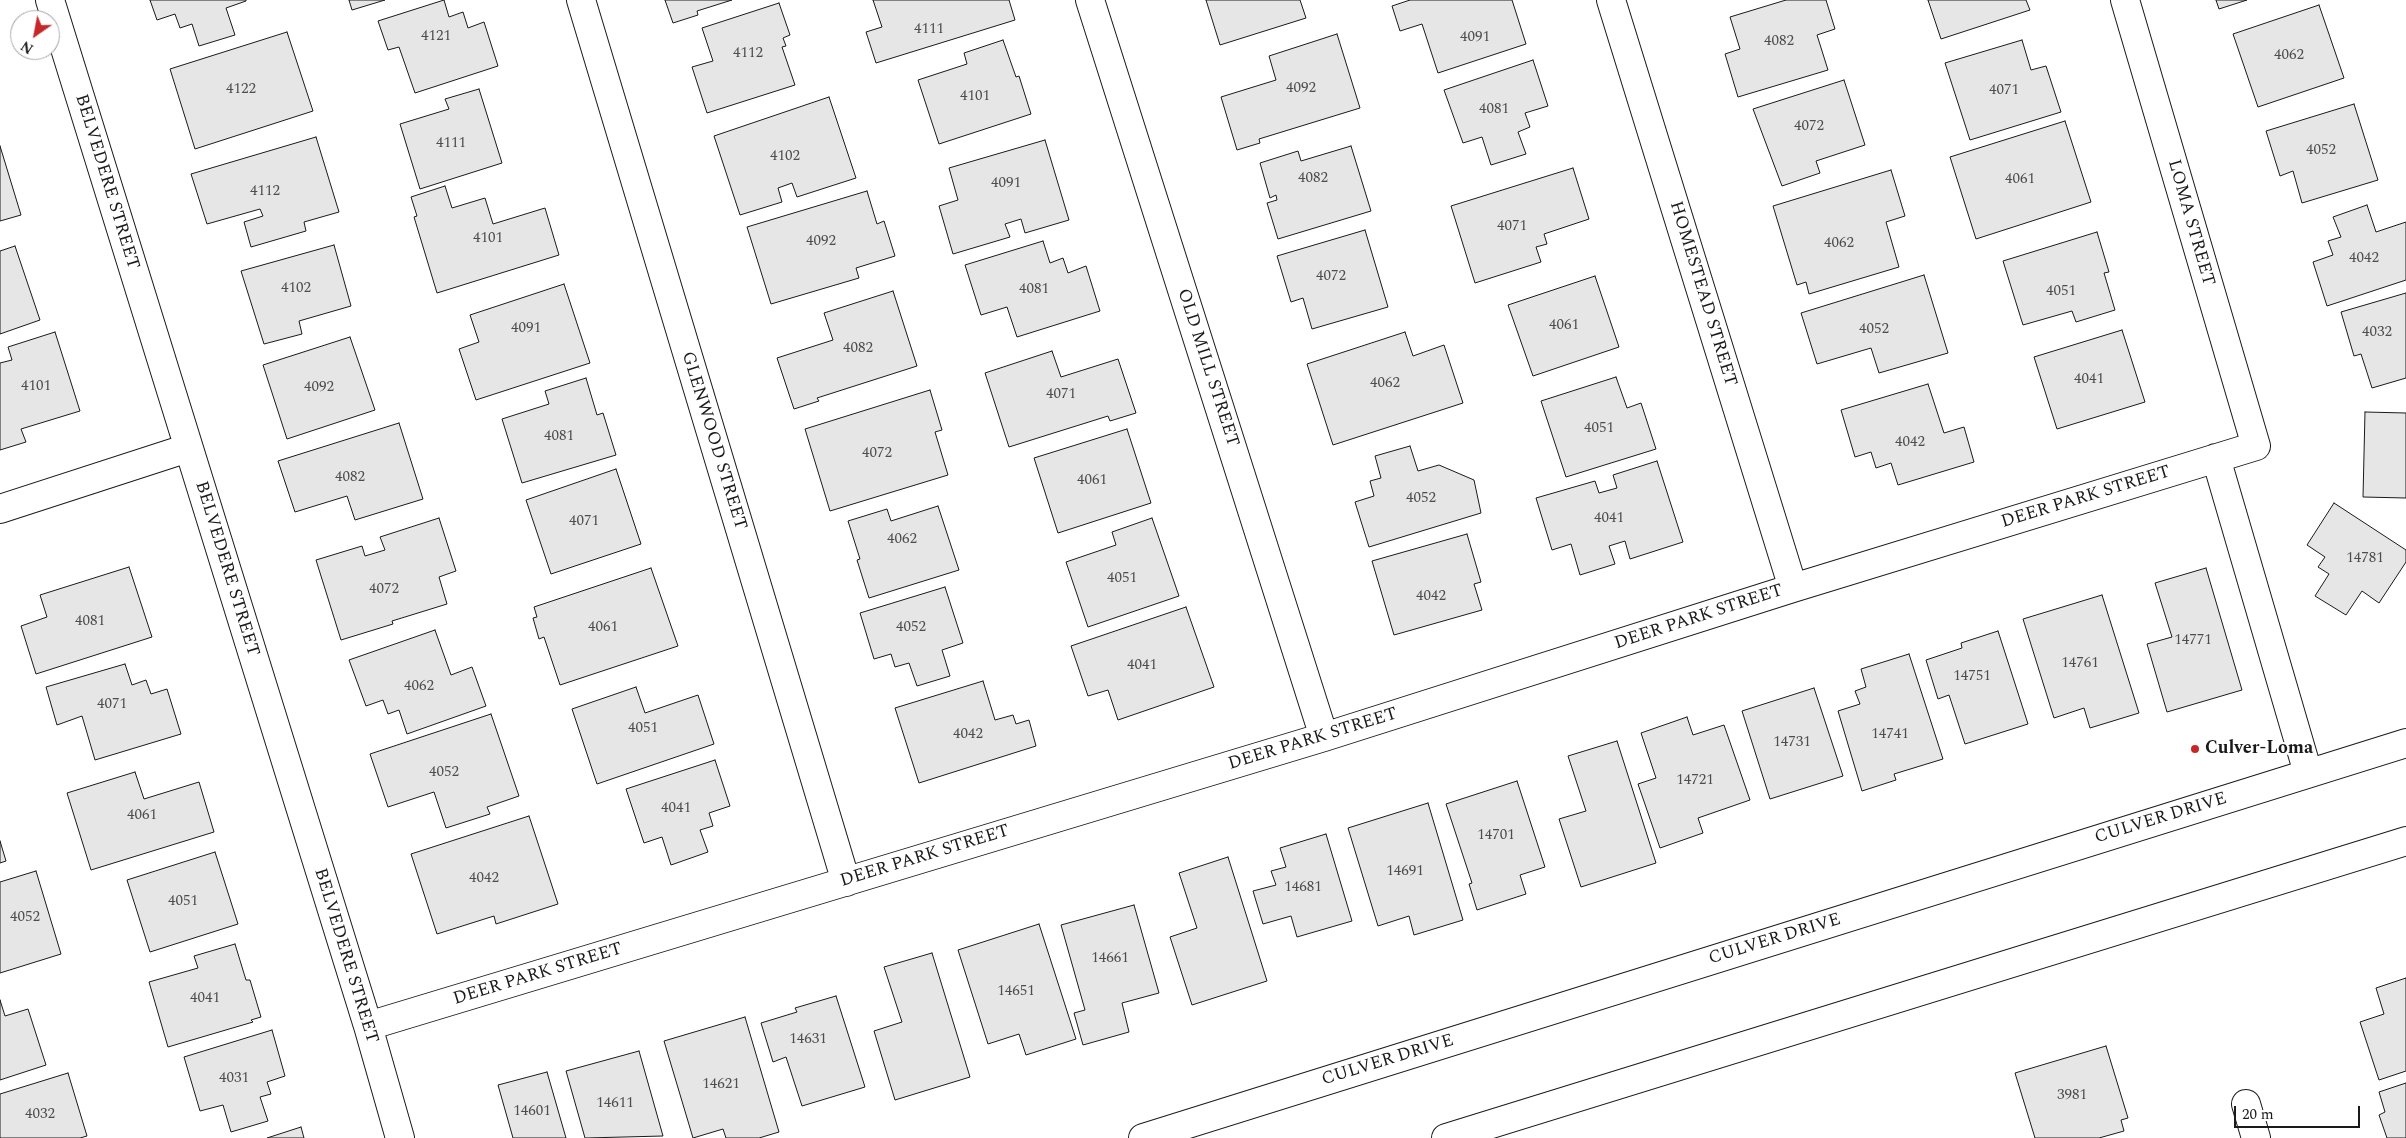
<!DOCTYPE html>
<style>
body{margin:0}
#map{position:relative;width:2406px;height:1138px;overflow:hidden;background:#fff;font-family:Spectral,serif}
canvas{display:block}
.north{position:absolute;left:10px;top:10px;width:50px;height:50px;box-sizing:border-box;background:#fff;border:1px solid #a3a3a3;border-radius:50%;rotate:213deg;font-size:14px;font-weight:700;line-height:20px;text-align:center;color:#1a1a1a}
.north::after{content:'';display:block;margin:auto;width:18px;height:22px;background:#c62828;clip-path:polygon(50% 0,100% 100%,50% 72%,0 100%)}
.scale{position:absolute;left:2234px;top:1106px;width:126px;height:22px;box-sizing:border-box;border:2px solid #1a1a1a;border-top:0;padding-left:6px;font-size:15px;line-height:18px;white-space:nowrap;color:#1a1a1a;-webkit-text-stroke:4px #fff;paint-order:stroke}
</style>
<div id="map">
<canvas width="2406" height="1138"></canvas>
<div class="north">N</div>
<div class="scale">20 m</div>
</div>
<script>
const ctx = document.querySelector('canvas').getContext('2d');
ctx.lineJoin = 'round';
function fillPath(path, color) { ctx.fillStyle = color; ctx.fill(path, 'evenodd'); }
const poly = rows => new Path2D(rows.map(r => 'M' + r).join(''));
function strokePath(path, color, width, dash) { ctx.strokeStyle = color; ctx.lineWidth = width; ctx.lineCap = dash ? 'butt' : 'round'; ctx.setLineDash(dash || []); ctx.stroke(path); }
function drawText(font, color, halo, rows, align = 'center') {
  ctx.font = font + ' Spectral,serif'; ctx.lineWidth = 4; ctx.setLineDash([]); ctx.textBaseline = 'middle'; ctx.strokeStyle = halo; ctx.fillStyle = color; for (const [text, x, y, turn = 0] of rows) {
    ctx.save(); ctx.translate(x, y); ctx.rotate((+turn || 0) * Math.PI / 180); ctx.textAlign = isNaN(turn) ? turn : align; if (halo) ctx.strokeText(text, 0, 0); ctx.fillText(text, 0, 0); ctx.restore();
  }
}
const building = poly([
 [150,0,246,0,246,1,226,8,235,35,199,46,192,24,180,28,175,14,157,20,150,0],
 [349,0,385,0,352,10,349,0],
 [444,0,449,17,463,12,468,28,484,22,498,66,415,93,399,47,388,50,378,21,444,0],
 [665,0,732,0,697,11,698,15,673,23,665,0],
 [873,0,1009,0,1015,20,876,63,866,32,882,27,873,0],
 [1206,0,1300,0,1306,18,1220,45,1206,0],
 [1410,0,1512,0,1526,44,1438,73,1422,24,1400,31,1392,6,1410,0],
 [1786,0,1826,0,1835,29,1817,35,1828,70,1738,97,1725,54,1740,49,1730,17,1786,0],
 [1928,0,2026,0,2030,10,1941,39,1928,0],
 [2216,0,2247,0,2219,9,2216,0],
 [779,3,790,35,783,38,786,46,782,47,795,85,707,113,692,67,713,61,702,28,779,3],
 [2319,5,2344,78,2258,107,2233,34,2319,5],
 [287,32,313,111,195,149,170,69,287,32],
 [1337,34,1360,108,1259,139,1260,143,1237,150,1221,97,1276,80,1269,56,1337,34],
 [1003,40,1016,77,1019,76,1031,114,939,144,918,80,967,64,964,53,1003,40],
 [2022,40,2031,70,2046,66,2061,112,1970,140,1945,63,2022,40],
 [1533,60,1548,106,1525,113,1530,127,1518,132,1526,154,1491,165,1482,137,1463,143,1444,90,1533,60],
 [1844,80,1865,145,1816,161,1820,173,1782,186,1753,109,1844,80],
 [479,89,502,163,420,189,400,124,449,109,445,99,479,89],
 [829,97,856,178,797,197,792,183,778,188,782,202,740,215,714,136,829,97],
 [2354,104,2378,180,2302,203,2293,171,2280,176,2266,131,2354,104],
 [2065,121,2091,202,1976,239,1950,157,2065,121],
 [316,137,339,212,304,222,306,231,251,247,244,222,263,216,260,209,207,224,191,174,316,137],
 [1045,140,1069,220,1025,233,1021,219,1005,224,1010,237,953,254,939,206,958,200,949,168,1045,140],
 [0,146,21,215,0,221,0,146],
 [1351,146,1371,211,1278,239,1267,203,1277,200,1276,195,1270,198,1260,163,1298,151,1301,161,1351,146],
 [1573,168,1589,219,1544,234,1547,244,1536,247,1541,262,1475,283,1451,206,1573,168],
 [1891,170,1905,216,1886,222,1899,267,1809,294,1806,282,1797,285,1773,206,1891,170],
 [445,186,452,208,485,198,493,224,545,208,559,255,437,293,414,217,417,216,411,197,445,186],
 [867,191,877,224,884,221,895,256,856,268,859,278,771,304,747,227,867,191],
 [2367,205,2376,232,2406,222,2406,280,2327,306,2313,262,2333,255,2328,241,2341,237,2333,217,2367,205],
 [1365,230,1388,307,1312,329,1303,298,1291,302,1277,256,1365,230],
 [2097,232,2109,272,2104,273,2115,310,2076,322,2072,311,2023,325,2003,261,2097,232],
 [1043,241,1050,263,1063,258,1068,273,1086,266,1100,311,1017,337,1007,307,981,315,965,265,1043,241],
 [334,245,351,306,299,321,302,334,264,344,241,271,334,245],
 [15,246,40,320,0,334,0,251,15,246],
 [1924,275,1948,353,1879,373,1871,348,1817,364,1801,313,1924,275],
 [1595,276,1619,347,1533,376,1508,305,1595,276],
 [564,284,590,363,476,400,459,349,479,342,470,315,564,284],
 [893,291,917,366,817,398,819,401,794,409,777,358,833,340,824,313,893,291],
 [2406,293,2406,378,2372,388,2361,354,2354,356,2341,312,2406,293],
 [2122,330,2145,402,2057,429,2034,357,2122,330],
 [55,332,80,411,21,429,26,442,0,450,0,363,12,360,8,347,55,332],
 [1405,332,1413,356,1444,345,1463,403,1333,445,1307,364,1405,332],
 [350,337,375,410,287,439,263,365,350,337],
 [1052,351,1061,377,1118,359,1136,413,1110,421,1108,416,1009,447,985,373,1052,351],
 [1616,377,1627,408,1641,403,1656,449,1566,477,1541,401,1616,377],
 [586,378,597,415,603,413,616,455,522,483,502,419,549,404,545,391,586,378],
 [1928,384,1944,433,1964,427,1974,462,1898,485,1891,463,1876,468,1871,452,1855,457,1841,410,1928,384],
 [930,390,942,430,935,432,948,475,830,511,805,429,930,390],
 [2365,412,2406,413,2406,498,2363,497,2365,412],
 [399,423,423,499,355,520,347,496,295,512,278,461,399,423],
 [1127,429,1151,503,1058,533,1034,458,1127,429],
 [1410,446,1418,471,1439,465,1474,480,1481,513,1369,547,1355,502,1374,496,1370,481,1381,478,1375,456,1410,446],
 [1657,461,1683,542,1630,559,1625,541,1609,546,1615,564,1580,575,1571,544,1552,550,1536,498,1595,481,1599,493,1617,488,1613,475,1657,461],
 [616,469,641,544,551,574,526,500,616,469],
 [2334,503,2406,550,2406,562,2379,603,2362,591,2346,615,2315,596,2329,574,2318,567,2325,557,2307,545,2334,503],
 [938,506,959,570,869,598,857,560,860,559,848,521,887,509,891,521,938,506],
 [439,518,456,571,439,577,447,604,392,621,393,624,341,640,316,560,362,546,365,556,385,550,380,537,439,518],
 [1152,518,1179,596,1088,627,1066,562,1116,545,1112,532,1152,518],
 [1467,534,1481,582,1474,584,1482,610,1394,635,1372,561,1467,534],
 [129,567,152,637,36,674,21,626,47,617,40,595,129,567],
 [651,568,678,646,560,685,544,637,539,639,533,618,537,617,534,607,651,568],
 [2206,568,2242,690,2167,712,2147,644,2172,637,2155,583,2206,568],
 [945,587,963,643,942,650,950,676,917,686,909,663,895,667,891,654,874,659,860,613,945,587],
 [2102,595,2139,713,2090,728,2084,708,2054,718,2023,619,2102,595],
 [1186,607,1214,687,1118,720,1108,690,1088,696,1071,646,1186,607],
 [435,630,451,675,472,667,486,706,407,734,399,710,388,714,383,700,366,706,349,660,435,630],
 [1998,631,2028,724,1965,744,1949,695,1938,699,1926,660,1962,648,1961,643,1998,631],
 [1909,654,1943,759,1894,774,1896,780,1862,791,1838,711,1860,704,1855,691,1866,687,1861,669,1909,654],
 [125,664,132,685,146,680,151,694,167,689,181,734,95,760,82,716,57,725,46,687,125,664],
 [983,681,995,720,1013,715,1016,724,1029,720,1036,746,919,783,895,708,983,681],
 [636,687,645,713,698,695,714,744,597,784,572,709,636,687],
 [1814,688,1843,776,1770,799,1742,711,1814,688],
 [491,714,519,796,487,807,490,814,446,828,434,792,388,807,370,754,491,714],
 [1687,717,1693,735,1724,725,1750,800,1698,818,1703,833,1660,848,1638,784,1656,778,1641,733,1687,717],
 [1617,741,1656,863,1581,887,1559,819,1586,811,1568,756,1617,741],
 [715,760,730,806,709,813,713,826,700,830,708,852,671,865,662,837,644,843,626,789,715,760],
 [135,772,144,799,199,782,214,832,91,870,67,793,135,772],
 [1517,781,1545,867,1520,875,1526,894,1477,910,1469,884,1472,883,1446,804,1517,781],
 [1428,803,1463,920,1414,935,1409,916,1378,926,1348,828,1428,803],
 [529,816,558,904,496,924,494,916,437,934,411,854,529,816],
 [1326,834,1352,921,1297,937,1291,916,1263,924,1253,891,1276,885,1271,871,1286,867,1280,848,1326,834],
 [0,841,6,861,0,863,0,841],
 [215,852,238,924,150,952,127,880,215,852],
 [1228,857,1267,981,1192,1005,1170,937,1197,928,1179,873,1228,857],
 [36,871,61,954,0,973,0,882,36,871],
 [1134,905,1159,993,1122,1003,1129,1032,1083,1045,1074,1013,1085,1010,1061,925,1134,905],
 [1039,924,1076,1039,1026,1055,1019,1034,988,1044,958,950,1039,924],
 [235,944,246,980,250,980,261,1017,251,1020,253,1022,168,1047,149,982,198,968,194,956,235,944],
 [932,953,970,1077,895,1100,874,1031,902,1022,884,967,932,953],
 [2406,978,2406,1071,2379,1080,2360,1022,2384,1014,2376,988,2406,978],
 [836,996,865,1087,802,1106,786,1057,773,1062,761,1023,797,1012,795,1008,836,996],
 [0,1000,5,1016,28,1009,46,1065,0,1080,0,1000],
 [745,1017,779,1132,759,1138,726,1138,723,1129,693,1138,664,1041,745,1017],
 [272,1030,285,1076,267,1082,271,1094,260,1097,268,1121,231,1132,223,1105,200,1111,184,1057,272,1030],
 [2106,1046,2128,1118,2121,1120,2124,1131,2099,1138,2035,1138,2015,1073,2106,1046],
 [639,1051,663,1136,585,1138,566,1071,639,1051],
 [547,1072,566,1138,513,1138,498,1085,547,1072],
 [68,1073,87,1136,80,1138,0,1138,0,1094,68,1073],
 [2406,1083,2406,1138,2387,1138,2379,1115,2385,1112,2379,1092,2406,1083],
 [301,1127,304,1138,267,1138,301,1127]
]);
fillPath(building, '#e6e6e6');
strokePath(building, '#1a1a1a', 1);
const minor = poly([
 [50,0,368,1026,400,1138],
 [581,0,846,882],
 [1090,0,1324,737],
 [1611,0,1793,588],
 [2216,458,2308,773],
 [0,509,188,448],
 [368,1026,1324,737,1793,588,2256,446,2125,0],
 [2246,1104,2256,1138]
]);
const major = poly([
 [1143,1138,2406,743],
 [1446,1138,2406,841]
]);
strokePath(minor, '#1a1a1a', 30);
strokePath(major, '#1a1a1a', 30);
strokePath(minor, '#fff', 28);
strokePath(major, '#fff', 28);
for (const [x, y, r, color] of [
 [2195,749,5,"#c62828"]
]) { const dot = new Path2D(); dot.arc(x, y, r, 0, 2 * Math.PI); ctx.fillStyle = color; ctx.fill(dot); strokePath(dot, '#fff', 2); }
drawText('15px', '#4d4d4d', null, [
 ["4111",929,30],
 ["4121",436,37],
 ["4091",1475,38],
 ["4082",1779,42],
 ["4112",748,54],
 ["4062",2289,56],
 ["4092",1301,89],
 ["4122",241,90],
 ["4071",2004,91],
 ["4101",975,97],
 ["4081",1494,110],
 ["4072",1809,127],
 ["4111",451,144],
 ["4052",2321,151],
 ["4102",785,157],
 ["4082",1313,179],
 ["4061",2020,180],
 ["4091",1006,184],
 ["4112",265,192],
 ["4071",1512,227],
 ["4101",488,239],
 ["4092",821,242],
 ["4062",1839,244],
 ["4042",2364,259],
 ["4072",1331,277],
 ["4102",296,289],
 ["4081",1034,290],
 ["4051",2061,292],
 ["4061",1564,326],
 ["4091",526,329],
 ["4052",1874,330],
 ["4032",2377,333],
 ["4082",858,349],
 ["4041",2089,380],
 ["4062",1385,384],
 ["4101",36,387],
 ["4092",319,388],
 ["4071",1061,395],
 ["4051",1599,429],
 ["4081",559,437],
 ["4042",1910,443],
 ["4072",877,454],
 ["4082",350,478],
 ["4061",1092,481],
 ["4052",1421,499],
 ["4041",1609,519],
 ["4071",584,522],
 ["4062",902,540],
 ["14781",2365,559],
 ["4051",1122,579],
 ["4072",384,590],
 ["4042",1431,597],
 ["4081",90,622],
 ["4061",603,628],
 ["4052",911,628],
 ["14771",2193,641],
 ["14761",2080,664],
 ["4041",1142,666],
 ["14751",1972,677],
 ["4062",419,687],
 ["4071",112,705],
 ["4051",643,729],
 ["4042",968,735],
 ["14741",1890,735],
 ["14731",1792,743],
 ["4052",444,773],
 ["14721",1695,781],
 ["4041",676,809],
 ["4061",142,816],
 ["14701",1496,836],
 ["14691",1405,872],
 ["4042",484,879],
 ["14681",1303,888],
 ["4051",183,902],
 ["4052",25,918],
 ["14661",1110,959],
 ["14651",1016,992],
 ["4041",205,999],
 ["14631",808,1040],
 ["4031",234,1079],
 ["14621",721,1085],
 ["3981",2072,1096],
 ["14611",615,1104],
 ["14601",532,1112],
 ["4032",40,1115]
]);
drawText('18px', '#1a1a1a', '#fff', [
 ["BELVEDERE STREET",106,182,73],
 ["LOMA STREET",2190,223,74],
 ["HOMESTEAD STREET",1702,294,73],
 ["OLD MILL STREET",1207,368,72],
 ["GLENWOOD STREET",713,441,73],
 ["DEER PARK STREET",2086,498,-17],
 ["BELVEDERE STREET",226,569,73],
 ["DEER PARK STREET",1699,618,-18],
 ["DEER PARK STREET",1313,740,-17],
 ["CULVER DRIVE",2161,819,-17],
 ["DEER PARK STREET",925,857,-17],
 ["CULVER DRIVE",1775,940,-17],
 ["BELVEDERE STREET",345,956,73],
 ["DEER PARK STREET",538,975,-17],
 ["CULVER DRIVE",1388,1061,-17]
]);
drawText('bold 18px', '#1a1a1a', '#fff', [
 ["Culver-Loma",2205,749]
], 'left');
</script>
